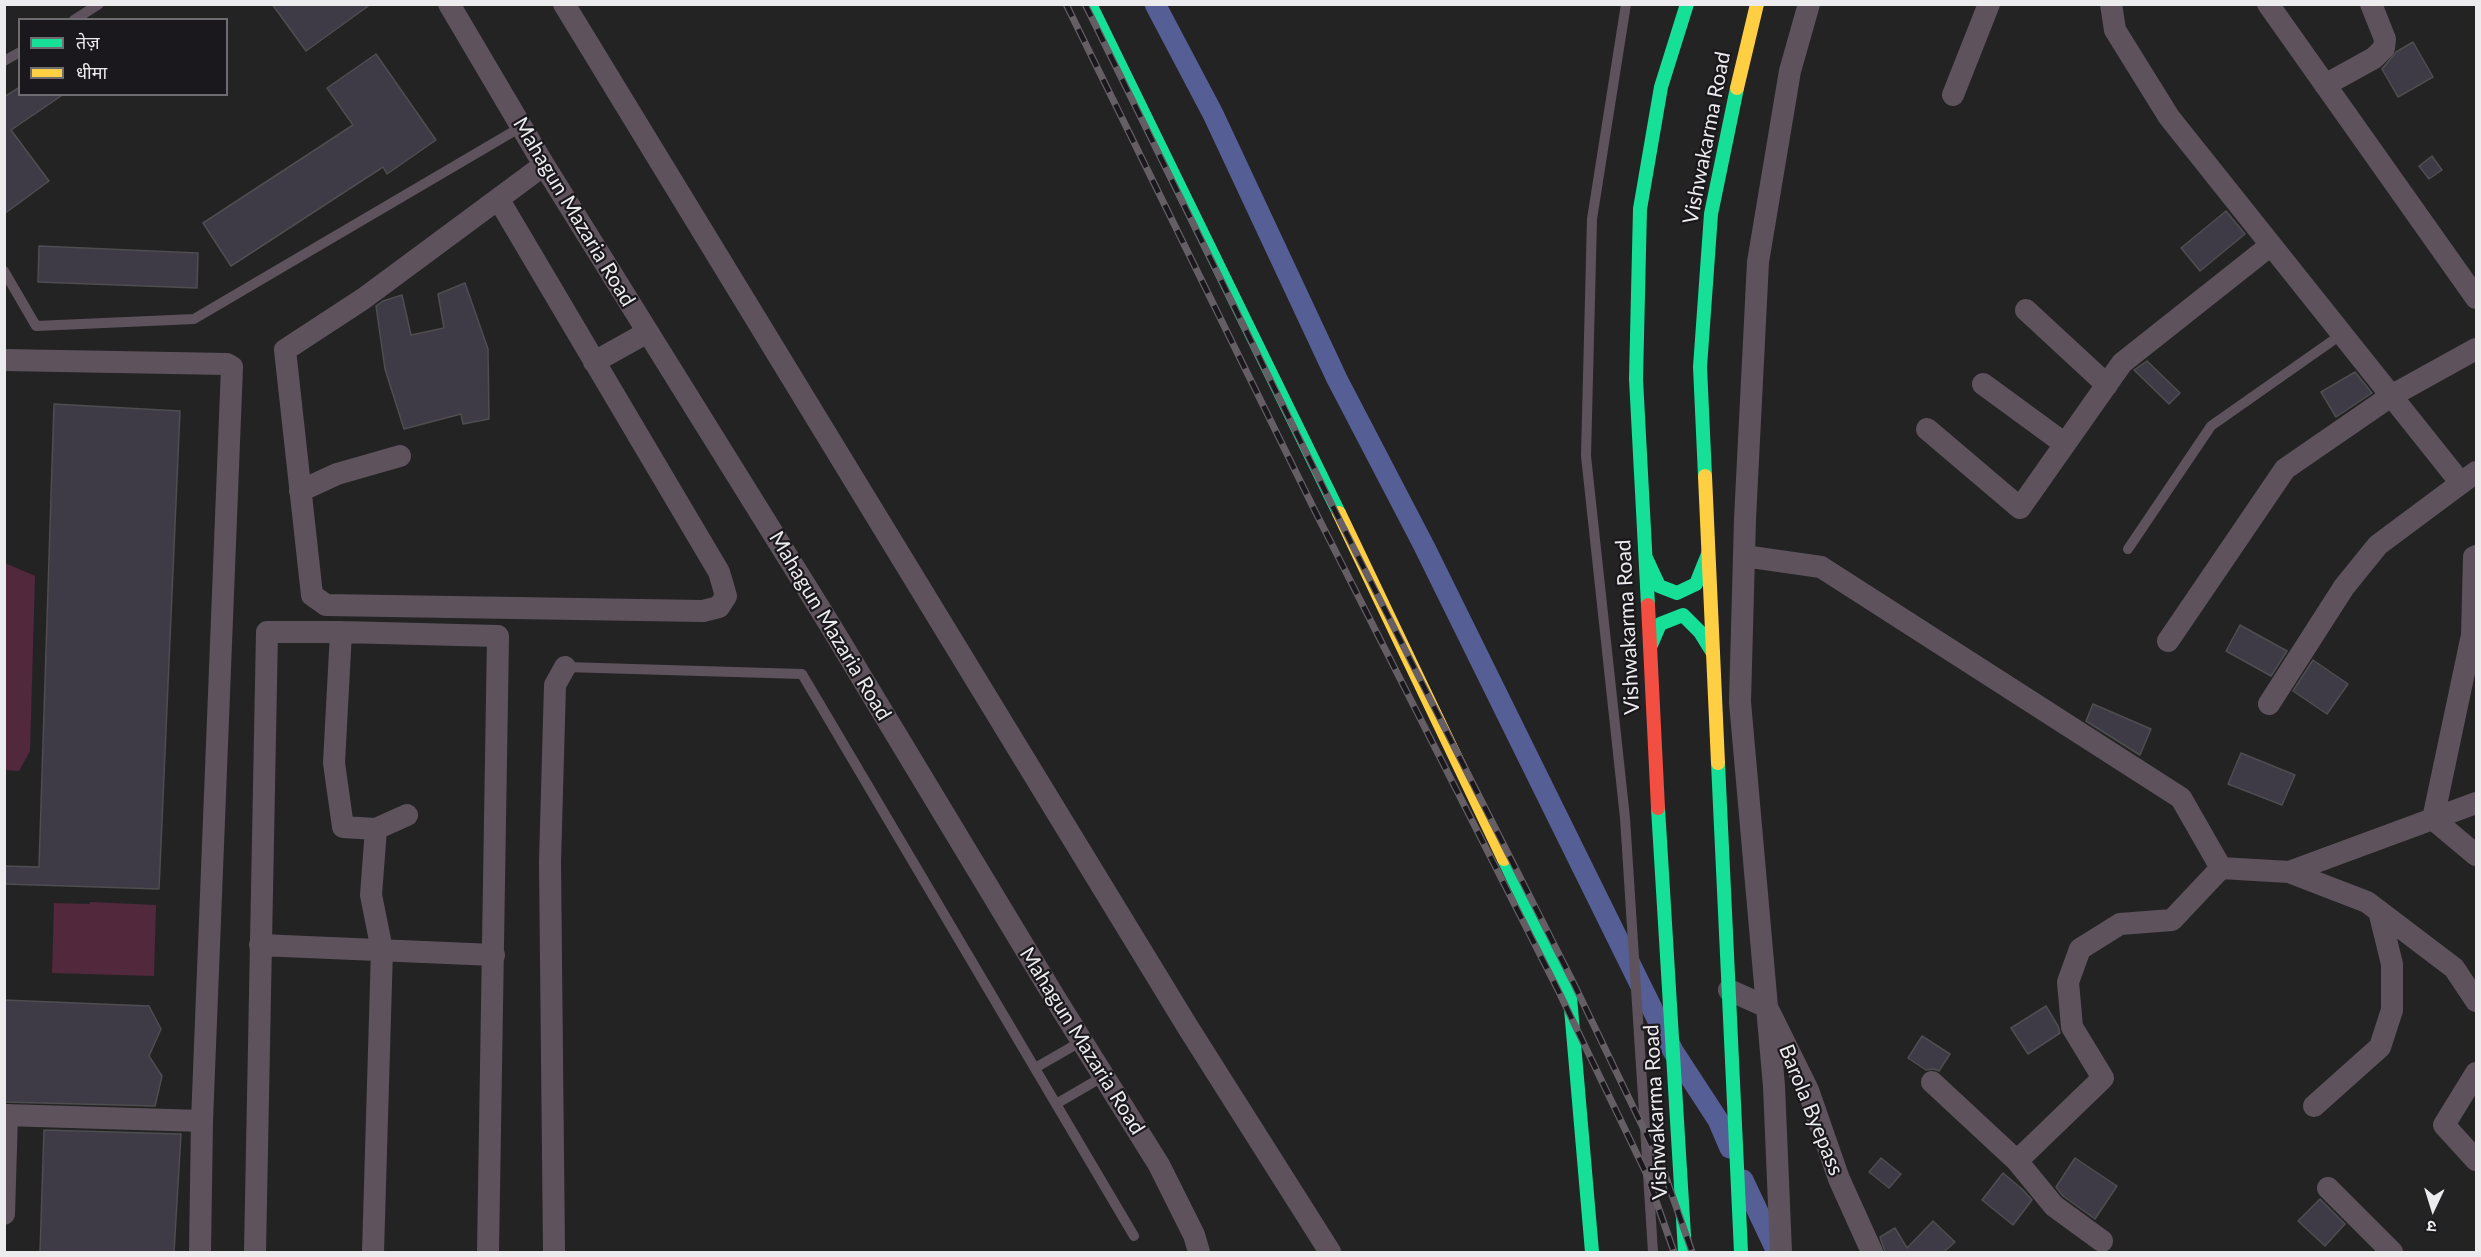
<!DOCTYPE html>
<meta charset="utf-8">
<style>
body{margin:0}
#map{position:relative;width:2481px;height:1257px;overflow:hidden;background:#242324;font-family:Lato,"Noto Sans Devanagari",sans-serif}
canvas{display:block}
.frame{position:absolute;inset:0;border:6px solid #ecebed;pointer-events:none}
.legend{position:absolute;left:18px;top:18px;width:210px;height:78px;box-sizing:border-box;background:#1a181c;border:2px solid #6e6c70;margin:0;padding:8px 10px;list-style:none;font-size:18px;color:#ecebed}
.legend li{display:flex;align-items:center;gap:12px;height:30px}
.legend b{width:30px;border:2px solid #6e6c70}
.north{position:absolute;left:2403px;top:1179px;width:60px;height:60px;-webkit-text-stroke:4px #1a181c;paint-order:stroke;rotate:184deg;font-size:16px;font-weight:700;line-height:24px;text-align:center;color:#ecebed}
.north::after{content:'';display:block;margin:auto;width:21px;height:27px;background:#ecebed;clip-path:polygon(50% 0,100% 100%,50% 72%,0 100%)}
</style>
<div id="map">
<canvas width="2481" height="1257"></canvas>
<div class="frame"></div>
<ul class="legend">
<li><b style="height:8px;background:#16e098"></b>तेज़</li>
<li><b style="height:8px;background:#ffcf43"></b>धीमा</li>
</ul>
<div class="north">उ</div>
</div>
<script>
const ctx = document.querySelector('canvas').getContext('2d');
ctx.lineJoin = 'round';
function fillPath(path, color) { ctx.fillStyle = color; ctx.fill(path, 'evenodd'); }
const poly = rows => new Path2D(rows.map(r => 'M' + r).join(''));
function strokePath(path, color, width, dash) { ctx.strokeStyle = color; ctx.lineWidth = width; ctx.lineCap = dash ? 'butt' : 'round'; ctx.setLineDash(dash || []); ctx.stroke(path); }
function drawText(font, color, halo, rows, align = 'center') {
  ctx.font = font + ' Lato,sans-serif'; ctx.lineWidth = 4.5; ctx.setLineDash([]); ctx.textBaseline = 'middle'; ctx.strokeStyle = halo; ctx.fillStyle = color; for (const [text, x, y, turn = 0] of rows) {
    ctx.save(); ctx.translate(x, y); ctx.rotate((+turn || 0) * Math.PI / 180); ctx.textAlign = isNaN(turn) ? turn : align; if (halo) ctx.strokeText(text, 0, 0); ctx.fillText(text, 0, 0); ctx.restore();
  }
}
fillPath(poly([
 [5,563,35,576,30,751,19,771,5,770],
 [90,902,156,905,154,976,52,973,54,903,90,904]
]), '#52283c');
strokePath(poly([
 [1155,4,1213,114,1337,379,1424,546,1673,1051,1718,1120,1730,1148],
 [1743,1180,1777,1252]
]), '#555e95', 21);
const building = poly([
 [272,4,371,4,306,51,272,4],
 [2413,42,2433,77,2398,97,2382,69,2396,52,2413,42],
 [376,54,436,140,387,174,383,167,231,266,203,223,353,125,327,88,376,54],
 [20,87,20,94,64,94,11,130,49,181,4,214,4,97,20,87],
 [2432,156,2442,170,2429,179,2419,166,2432,156],
 [2226,211,2245,234,2200,271,2181,248,2226,211],
 [39,246,198,253,197,288,38,282,39,246],
 [465,283,488,349,489,419,463,424,461,414,404,429,385,369,376,306,383,301,402,295,411,335,444,328,438,294,465,283],
 [2147,361,2180,393,2169,404,2134,370,2147,361],
 [2355,372,2372,393,2336,417,2321,392,2355,372],
 [54,404,180,411,159,889,4,884,4,866,39,867,54,404],
 [2240,625,2287,651,2271,676,2226,651,2240,625],
 [2313,660,2348,684,2327,714,2293,691,2313,660],
 [2093,704,2151,729,2140,755,2086,721,2093,704],
 [2241,753,2295,775,2282,805,2228,784,2241,753],
 [4,1000,149,1006,161,1029,149,1056,162,1076,155,1106,4,1102,4,1000],
 [2046,1006,2058,1026,2060,1033,2028,1054,2011,1028,2046,1006],
 [1922,1036,1950,1054,1939,1071,1934,1069,1926,1070,1908,1058,1922,1036],
 [44,1130,181,1134,174,1252,40,1252,44,1130],
 [1881,1158,1901,1174,1889,1188,1869,1172,1881,1158],
 [2075,1158,2117,1186,2095,1219,2063,1196,2056,1187,2075,1158],
 [2003,1173,2022,1189,2032,1200,2013,1225,1982,1200,2003,1173],
 [2320,1199,2345,1224,2325,1246,2298,1221,2320,1199],
 [1933,1221,1955,1242,1944,1252,1885,1252,1880,1237,1895,1228,1907,1248,1933,1221]
]);
fillPath(building, '#3e3b46');
strokePath(building, '#4e4d4f', 1.5);
strokePath(poly([
 [1626,4,1592,219,1586,456,1625,818,1653,1252],
 [74,20,99,4],
 [4,61,20,52],
 [4,271,36,326,194,319,521,127],
 [2128,549,2211,426,2342,334],
 [565,667,802,674,1134,1236],
 [1035,1068,1082,1041],
 [1056,1104,1104,1076]
]), '#5e535c', 10);
strokePath(poly([
 [449,4,544,165,830,625,1055,998,1159,1165,1194,1235,1199,1252],
 [564,4,1189,1029,1330,1252],
 [2111,4,2115,30,2169,117,2460,482],
 [2268,4,2476,298],
 [2325,85,2374,58,2384,48,2385,39,2371,4],
 [1953,95,1989,4],
 [499,200,719,572,726,596,719,607,703,611,326,605,312,595,285,350,363,299,544,165],
 [2026,310,2107,385],
 [4,360,227,364,232,367,202,1121,200,1252],
 [594,362,648,332],
 [1983,384,2065,444],
 [1927,429,2020,508,2122,363,2271,245],
 [300,491,337,474,400,456],
 [1744,556,1821,567,2181,798,2221,868],
 [2476,556,2474,557,2472,635,2433,819,2476,855],
 [341,632,334,763,343,827,376,829,371,895,382,950,373,1252],
 [2168,641,2285,469,2391,396,2476,349],
 [2269,704,2344,587,2378,545,2476,472],
 [376,829,407,815],
 [2289,872,2476,803],
 [260,945,494,955],
 [1729,990,1767,1007,1808,1090,1839,1179,1872,1252],
 [2476,1073,2444,1125,2476,1160],
 [1932,1082,2017,1161,2054,1206,2102,1241],
 [2314,1106,2380,1047,2392,1010,2392,964,2379,911],
 [4,1115,202,1121],
 [2017,1161,2103,1078,2072,1027,2068,982,2080,949,2120,924,2172,920,2221,868,2289,872,2367,902,2454,968,2476,1001],
 [2328,1188,2392,1252],
 [4,1214,7,1115],
 [255,1252,267,632,341,632,498,636,488,1252],
 [554,1252,550,862,555,685,565,667],
 [1781,1252,1774,1086,1740,702,1745,519,1758,262,1790,71,1809,4]
]), '#5e535c', 22);
strokePath(poly([
 [1090,4,1339,513],
 [1705,476,1700,367,1711,214,1737,88],
 [1646,558,1659,586,1677,593,1696,584,1708,554],
 [1648,605,1636,379,1640,209,1661,87,1687,4],
 [1651,645,1660,624,1683,615,1700,632,1713,653],
 [1718,763,1741,1252],
 [1658,808,1685,1252],
 [1504,859,1570,997,1592,1252]
]), '#16e098', 14);
strokePath(poly([
 [1737,88,1757,4],
 [1705,476,1718,763],
 [1339,513,1504,859]
]), '#ffcf43', 14);
strokePath(poly([
 [1648,605,1658,808]
]), '#f24e42', 14);
const rail = poly([
 [1066,4,1316,513,1558,990,1647,1175,1674,1252],
 [1085,4,1332,505,1573,982,1663,1169,1692,1252]
]);
strokePath(rail, '#655f65', 7);
strokePath(rail, '#1a181c', 4.5, [14]);
drawText('21px', '#ecebed', '#1a181c', [
 ["Vishwakarma Road",1707,138,-79],
 ["Mahagun Mazaria Road",574,212,59],
 ["Mahagun Mazaria Road",830,626,59],
 ["Vishwakarma Road",1628,627,-93],
 ["Mahagun Mazaria Road",1082,1041,58],
 ["Barola Byepass",1811,1110,68],
 ["Vishwakarma Road",1656,1112,-93]
]);
</script>
